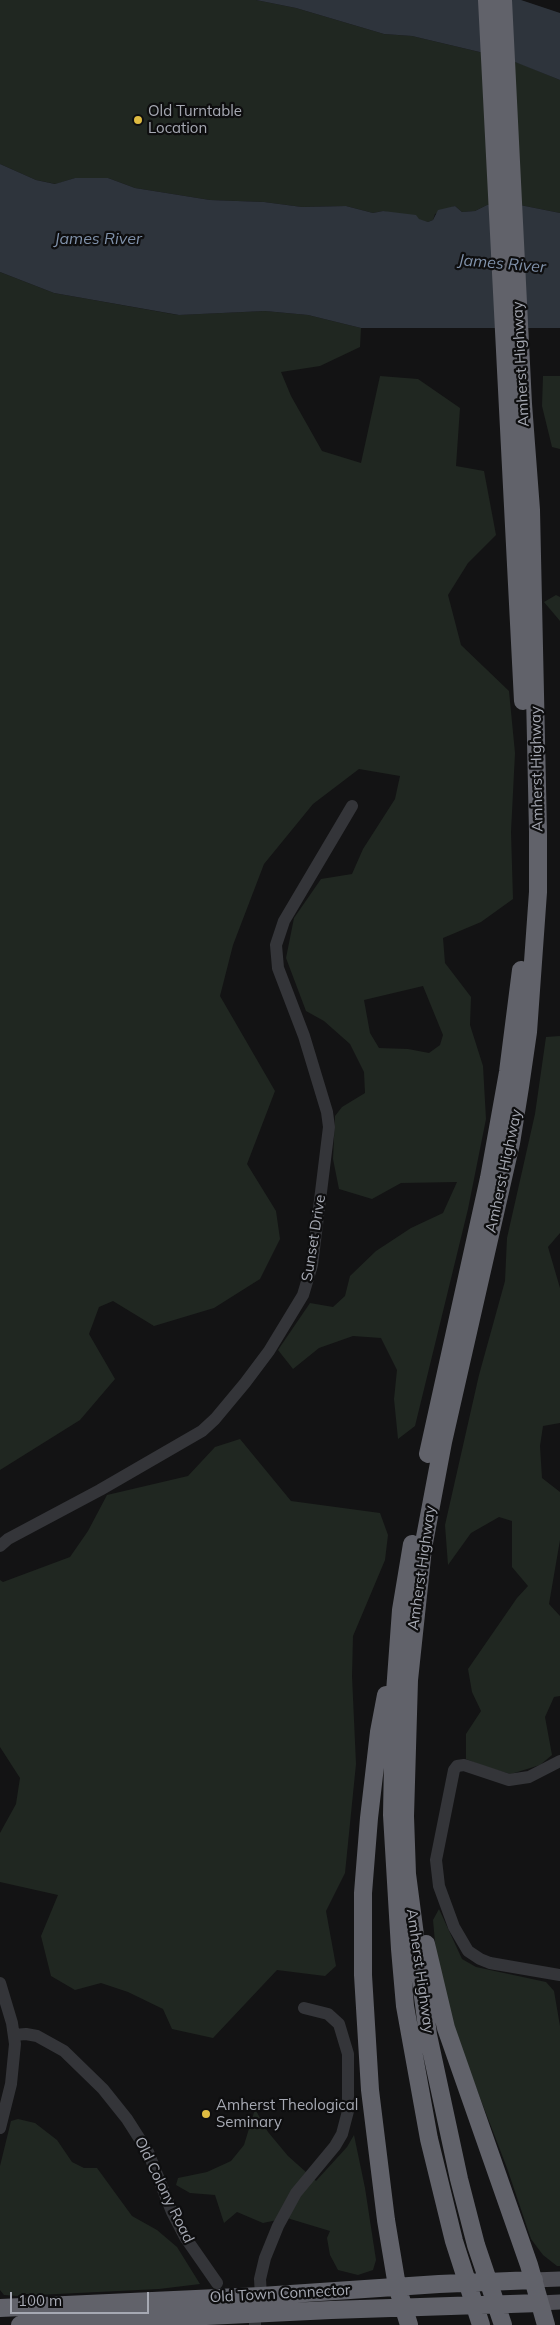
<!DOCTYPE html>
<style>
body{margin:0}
#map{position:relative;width:560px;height:2325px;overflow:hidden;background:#131314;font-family:Mulish,sans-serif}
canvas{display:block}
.scale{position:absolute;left:10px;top:2292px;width:139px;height:22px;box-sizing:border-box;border:2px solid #a6a9b3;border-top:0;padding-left:6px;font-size:15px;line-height:18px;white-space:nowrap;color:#a6a9b3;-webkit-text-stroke:4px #0e0e0f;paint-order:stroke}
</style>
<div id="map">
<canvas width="560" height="2325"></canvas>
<div class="scale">100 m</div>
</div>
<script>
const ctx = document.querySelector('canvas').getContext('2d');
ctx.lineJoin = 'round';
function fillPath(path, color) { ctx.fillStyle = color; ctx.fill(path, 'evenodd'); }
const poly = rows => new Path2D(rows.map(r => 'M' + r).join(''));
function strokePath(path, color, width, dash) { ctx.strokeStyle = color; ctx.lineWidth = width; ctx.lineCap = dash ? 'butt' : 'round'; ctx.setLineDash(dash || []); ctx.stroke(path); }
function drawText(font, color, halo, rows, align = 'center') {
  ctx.font = font + ' Mulish,sans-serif'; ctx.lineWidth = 4.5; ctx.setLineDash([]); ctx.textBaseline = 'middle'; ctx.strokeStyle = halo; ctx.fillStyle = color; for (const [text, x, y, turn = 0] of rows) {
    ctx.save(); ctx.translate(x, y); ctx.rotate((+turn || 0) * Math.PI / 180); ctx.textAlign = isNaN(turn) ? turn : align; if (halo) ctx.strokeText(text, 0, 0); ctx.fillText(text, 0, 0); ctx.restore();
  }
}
fillPath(poly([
 [0,0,256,0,296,8,384,34,412,36,505,58,524,65,560,80,560,213,520,205,487,205,475,211,462,212,455,206,435,214,433,220,428,222,383,211,373,213,346,206,302,207,264,202,210,200,135,188,108,178,75,178,56,184,36,180,0,164],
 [0,272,54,293,178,315,265,311,308,315,361,328,360,347,320,366,281,372,291,396,322,451,361,463,380,376,418,379,460,408,456,466,484,471,496,535,468,563,448,595,461,645,509,691,515,753,511,832,513,899,481,922,443,938,445,963,471,997,470,1025,483,1066,486,1119,468,1209,415,1426,398,1439,394,1399,397,1370,381,1338,353,1336,319,1348,293,1369,278,1350,310,1303,333,1307,345,1296,350,1276,376,1251,411,1228,443,1213,457,1182,401,1183,372,1199,339,1189,333,1159,335,1116,342,1107,365,1093,364,1072,350,1044,324,1021,306,1011,286,958,294,918,321,879,352,874,363,849,395,799,400,776,359,769,313,804,264,864,233,945,220,996,275,1091,247,1164,276,1211,280,1239,260,1279,214,1308,154,1326,113,1301,99,1307,89,1334,115,1379,80,1420,0,1470],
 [423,986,443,1035,440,1045,429,1053,408,1049,379,1048,370,1033,364,1000],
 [543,376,560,376,560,449,552,447,542,406],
 [556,595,560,597,560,621,544,602],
 [560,1036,560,1233,548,1247,560,1288,560,1423,543,1426,540,1446,542,1478,560,1492,560,1540,549,1604,560,1616,560,1696,554,1697,545,1717,552,1755,540,1765,511,1774,485,1767,466,1759,466,1734,481,1711,472,1692,468,1669,517,1598,528,1586,512,1567,512,1521,499,1517,471,1533,448,1565,445,1525,479,1375,505,1281,507,1238,535,1114,546,1037],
 [240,1439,291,1501,380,1513,388,1535,385,1560,353,1636,352,1676,356,1764,345,1873,326,1911,336,1966,325,1976,277,1970,213,2038,172,2029,163,2009,128,1992,101,1983,75,1990,51,1976,41,1936,58,1895,0,1882,0,1833,16,1804,20,1778,0,1747,0,1580,3,1582,70,1557,88,1531,107,1495,188,1476,215,1447],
 [439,1909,462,1959,476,1967,546,1982,554,1991,560,2026,560,2266,557,2266,543,2255,531,2239,507,2168,454,2030,437,1964,433,1920],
 [255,2109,268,2132,288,2156,316,2181,347,2147,354,2135,365,2188,376,2260,373,2270,358,2275,338,2270,330,2255,327,2238,330,2231,287,2218,263,2223,237,2212,224,2223,215,2195,190,2193,176,2185,178,2178,207,2172,231,2161,244,2145],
 [18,2119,35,2123,57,2140,72,2162,84,2168,97,2168,132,2216,157,2230,177,2247,200,2284,159,2289,17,2296,4,2295,0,2290,0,2166,11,2121]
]), '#202721');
fillPath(poly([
 [256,0,521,0,560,13,560,80,505,58,412,36,384,34,296,8],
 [0,164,36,180,55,184,75,178,108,178,135,188,210,200,264,202,302,207,346,206,373,213,383,211,416,215,419,219,428,222,433,220,438,210,455,206,462,212,475,211,487,205,520,205,560,213,560,328,361,328,308,315,265,311,179,315,54,293,0,272]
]), '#2e343c');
strokePath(poly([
 [0,1546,8,1539,100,1490,202,1431,215,1419,245,1383,269,1351,303,1295,312,1265,329,1127,327,1112,304,1036,278,968,276,945,284,921,352,806],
 [560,1761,529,1777,509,1780,464,1765,457,1766,454,1770,436,1860,439,1886,454,1927,468,1951,480,1959,490,1963,560,1975],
 [0,1983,12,2023,15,2044,11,2084,0,2128],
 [14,2035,26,2034,37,2036,64,2051,103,2089,127,2119,148,2152,172,2212,185,2237,217,2283],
 [255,2325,255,2314,261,2296,260,2279,265,2258,278,2226,296,2193,335,2146,342,2134,348,2111,348,2054,339,2024,328,2014,304,2008]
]), '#343539', 12);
strokePath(poly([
 [534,2280,560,2279],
 [540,2303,560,2302]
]), '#515158', 15);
strokePath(poly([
 [487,0,523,701],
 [503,0,523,404,531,510,538,832,538,892,528,1032,520,1087,511,1143,443,1442,423,1548,409,1680,405,1816,407,1874,428,2035,459,2179,476,2245,503,2325],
 [428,1454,489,1178,508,1072,521,970],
 [412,1544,401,1610,394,1706,392,1815,400,1949,405,2006,429,2139,454,2241,481,2325],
 [386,1695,379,1732,369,1818,363,1893,363,1975,370,2090,386,2220,397,2286,409,2325],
 [426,1944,446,2028,529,2265,546,2325],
 [0,2308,261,2296,439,2284,534,2280],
 [20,2325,331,2310,540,2303]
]), '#61626a', 18);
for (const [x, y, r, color] of [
 [138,120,5,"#dfbb41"],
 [206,2114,5,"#dfbb41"]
]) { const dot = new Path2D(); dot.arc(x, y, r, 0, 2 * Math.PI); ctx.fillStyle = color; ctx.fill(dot); strokePath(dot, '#0e0e0f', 2); }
drawText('15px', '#a6a9b3', '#0e0e0f', [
 ["Old Turntable",148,111],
 ["Location",148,128],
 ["Amherst Theological",216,2105],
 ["Seminary",216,2122]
], 'left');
drawText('15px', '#a6a9b3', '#0e0e0f', [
 ["Amherst Highway",521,364,-93],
 ["Amherst Highway",537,769,-91],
 ["Amherst Highway",504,1171,-78],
 ["Sunset Drive",314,1238,-81],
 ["Amherst Highway",422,1568,-82],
 ["Amherst Highway",420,1971,82],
 ["Old Colony Road",164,2190,64],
 ["Old Town Connector",280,2294,-3]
]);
drawText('italic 16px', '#8092ab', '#0e0e0f', [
 ["James River",98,239],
 ["James River",502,264,5]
]);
</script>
